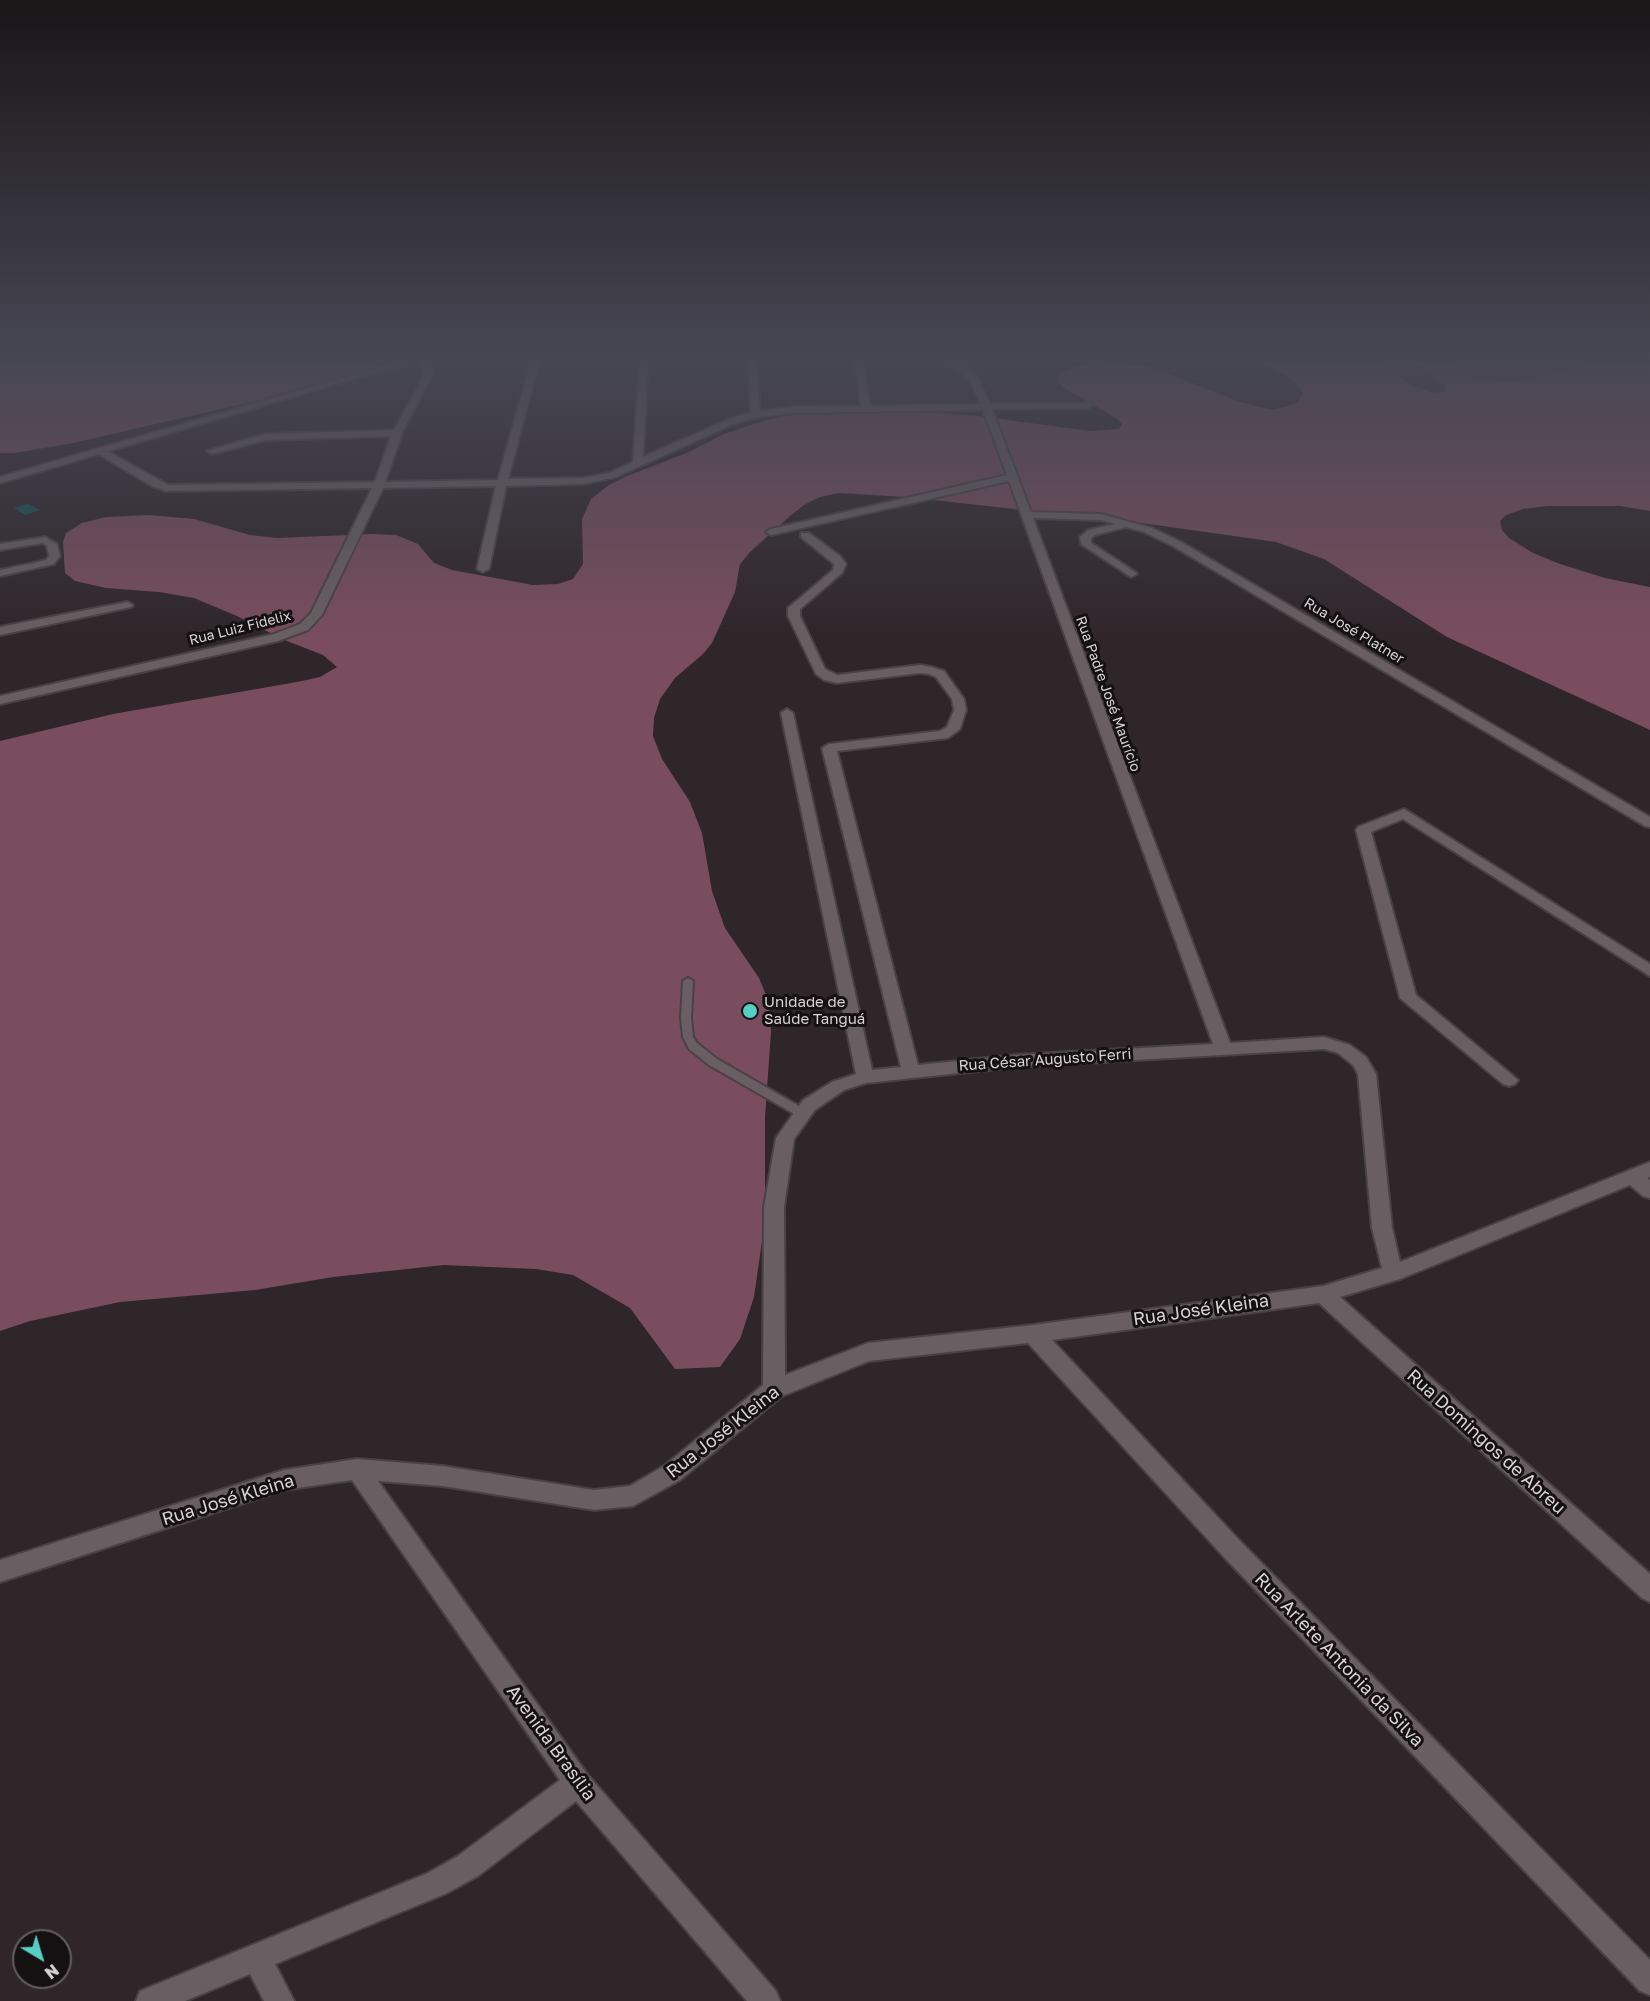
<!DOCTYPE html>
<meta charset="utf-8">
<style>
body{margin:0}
#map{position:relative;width:1650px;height:2001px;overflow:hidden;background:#2f2629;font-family:"Golos Text",sans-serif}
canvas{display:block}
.north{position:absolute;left:12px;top:1929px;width:60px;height:60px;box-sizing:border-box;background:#151112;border:2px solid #635e60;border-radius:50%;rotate:142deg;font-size:16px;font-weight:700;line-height:24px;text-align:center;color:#d8d2d4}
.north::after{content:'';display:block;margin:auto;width:21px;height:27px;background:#56cec3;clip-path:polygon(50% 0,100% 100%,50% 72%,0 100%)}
</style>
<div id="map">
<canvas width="1650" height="2001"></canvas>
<div class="north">N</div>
</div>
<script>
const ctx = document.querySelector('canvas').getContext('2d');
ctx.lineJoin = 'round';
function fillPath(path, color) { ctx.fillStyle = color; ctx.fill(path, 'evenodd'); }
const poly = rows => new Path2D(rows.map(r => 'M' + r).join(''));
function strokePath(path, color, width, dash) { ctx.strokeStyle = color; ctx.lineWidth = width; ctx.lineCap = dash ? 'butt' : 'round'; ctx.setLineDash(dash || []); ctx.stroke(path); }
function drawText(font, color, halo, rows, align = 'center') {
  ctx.font = font + ' "Golos Text",sans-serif'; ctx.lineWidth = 6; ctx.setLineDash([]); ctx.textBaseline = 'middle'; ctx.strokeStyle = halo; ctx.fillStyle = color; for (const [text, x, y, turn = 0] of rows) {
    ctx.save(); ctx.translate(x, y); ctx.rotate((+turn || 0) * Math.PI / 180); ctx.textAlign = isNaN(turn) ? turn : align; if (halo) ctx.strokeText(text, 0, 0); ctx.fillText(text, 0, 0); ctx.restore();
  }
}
fillPath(poly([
 [1375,362,1412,362,1434,375,1447,387,1444,392,1434,393,1414,386],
 [1449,362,1609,362,1509,382,1474,378,1462,373]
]), '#493039');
fillPath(poly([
 [0,362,375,362,375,367,368,372,330,384,73,443,15,453,0,453],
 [1111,362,1154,368,1240,402,1273,410,1297,403,1303,394,1296,383,1274,369,1256,362,1375,362,1414,386,1434,393,1444,392,1446,387,1434,375,1412,362,1449,362,1462,372,1474,378,1509,382,1609,362,1650,362,1650,511,1620,506,1548,506,1523,509,1506,515,1500,521,1502,530,1509,538,1533,553,1560,564,1605,578,1650,587,1650,730,1447,637,1324,559,1276,542,1149,524,906,497,839,493,820,497,804,505,790,516,750,552,740,564,735,592,712,643,703,654,675,678,660,699,654,718,653,736,662,759,690,802,702,833,712,891,725,928,759,978,769,1002,771,1032,765,1117,765,1220,754,1297,740,1339,720,1367,675,1369,630,1308,573,1275,536,1269,444,1265,333,1277,255,1290,120,1302,30,1321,0,1331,0,741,113,714,297,682,320,677,337,667,323,655,282,639,237,616,194,598,159,592,106,588,75,581,65,573,63,542,66,533,82,523,106,517,149,515,194,519,250,535,277,538,372,534,396,535,418,544,434,563,452,570,533,585,558,584,573,579,583,564,582,519,591,499,609,485,627,476,689,452,724,434,766,420,793,414,818,411,896,409,977,416,1090,431,1119,429,1122,424,1116,418,1064,388,1057,380,1058,375,1067,370,1087,364]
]), '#794d5d');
fillPath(poly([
 [28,504,40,510,25,515,14,508]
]), '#13544f');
const service = poly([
 [1090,362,1098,362,1100,364,1097,366,1090,362],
 [688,978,693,981,691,1018,693,1037,697,1043,717,1059,806,1110,808,1113,806,1116,798,1116,709,1065,689,1049,683,1037,681,1018,683,981,688,978]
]);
const minor = poly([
 [421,362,429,362,433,374,402,433,385,482,498,480,531,362,539,362,508,479,583,478,609,473,633,462,640,362,648,362,643,457,727,420,751,412,749,362,757,362,760,411,794,407,861,406,855,362,863,362,870,406,981,404,969,378,946,362,956,362,976,375,990,404,1091,403,1093,405,1088,408,992,409,1031,512,1101,514,1152,528,1181,542,1650,817,1650,827,1645,826,1173,546,1144,532,1126,527,1095,535,1091,538,1091,543,1135,572,1137,574,1131,577,1081,544,1080,537,1088,530,1115,524,1101,520,1033,518,1230,1043,1324,1037,1350,1045,1366,1057,1376,1074,1392,1228,1400,1262,1650,1162,1650,1177,1647,1178,1650,1180,1650,1198,1643,1196,1630,1185,1400,1279,1340,1297,1650,1574,1650,1602,1642,1598,1319,1303,1052,1340,1240,1541,1650,1960,1650,1995,1640,1991,1224,1557,1028,1343,869,1361,782,1396,680,1480,633,1506,594,1510,443,1486,378,1481,587,1774,776,1991,780,2001,747,2001,576,1801,478,1876,447,1893,275,1964,294,2001,264,2001,250,1974,185,2001,136,2001,140,1991,428,1873,458,1856,560,1780,352,1480,284,1490,0,1582,0,1560,284,1470,357,1459,443,1466,594,1490,630,1486,664,1466,763,1385,764,1207,776,1138,803,1100,832,1082,856,1074,781,713,787,709,793,713,872,1070,901,1067,822,748,829,744,940,731,947,727,954,710,952,699,936,677,929,674,920,673,837,683,824,680,816,674,788,616,788,608,833,570,834,564,801,537,801,533,809,533,840,556,846,564,842,573,800,609,800,616,825,669,837,675,920,665,931,667,944,671,964,699,966,710,960,729,948,738,837,751,918,1065,1016,1055,1213,1044,1009,481,771,535,766,532,771,529,1007,475,983,410,794,413,757,417,733,424,616,477,583,484,506,486,489,569,483,572,477,569,496,486,383,488,322,615,308,630,278,641,0,704,0,696,274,634,300,624,311,613,372,488,166,491,152,486,97,453,97,449,103,449,168,485,375,482,391,436,266,440,212,454,207,451,266,434,394,430,425,374,421,362],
 [1324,1049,1338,1053,1353,1065,1358,1074,1372,1228,1382,1268,1323,1286,1033,1325,868,1343,785,1375,784,1207,794,1139,815,1110,844,1090,866,1083,1016,1067,1324,1049],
 [45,537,57,544,60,556,54,564,0,576,0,570,38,562,46,560,49,556,47,546,43,543,0,550,0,544,45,537],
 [127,602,133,605,131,607,0,635,0,627,127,602],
 [1404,809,1650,964,1650,976,1403,819,1371,832,1416,995,1518,1080,1515,1084,1509,1086,1503,1084,1400,998,1356,830,1358,827,1404,809]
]);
const tertiary = poly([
 [397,362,411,362,0,483,0,477,397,362]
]);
strokePath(service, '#494244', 4);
strokePath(minor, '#494244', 4);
strokePath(tertiary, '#494244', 4);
fillPath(service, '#695f62');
fillPath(minor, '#695f62');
fillPath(tertiary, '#695f62');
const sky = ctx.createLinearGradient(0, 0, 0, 642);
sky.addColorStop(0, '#1a1517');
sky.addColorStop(0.56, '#474754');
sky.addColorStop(1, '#47475400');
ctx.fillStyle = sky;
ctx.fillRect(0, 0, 1650, 642);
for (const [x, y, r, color] of [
 [750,1011,8,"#56cec3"]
]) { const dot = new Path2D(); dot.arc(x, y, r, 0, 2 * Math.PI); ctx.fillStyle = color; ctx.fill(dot); strokePath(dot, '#151112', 2); }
drawText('14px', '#d8d2d4', '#151112', [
 ["Rua Luiz Fidelix",240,628,-14],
 ["Rua José Platner",1354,631,31],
 ["Rua Padre José Maurício",1108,694,70]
]);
drawText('15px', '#d8d2d4', '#151112', [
 ["Unidade de",764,1002],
 ["Saúde Tanguá",764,1019]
], 'left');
drawText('15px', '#d8d2d4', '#151112', [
 ["Rua César Augusto Ferri",1045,1060,-4]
]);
drawText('18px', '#d8d2d4', '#151112', [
 ["Rua José Kleina",1201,1310,-8],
 ["Rua José Kleina",723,1432,-38],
 ["Rua Domingos de Abreu",1486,1442,42],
 ["Rua José Kleina",228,1500,-17],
 ["Rua Arlete Antonia da Silva",1339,1660,46],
 ["Avenida Brasília",551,1743,54]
]);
</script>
